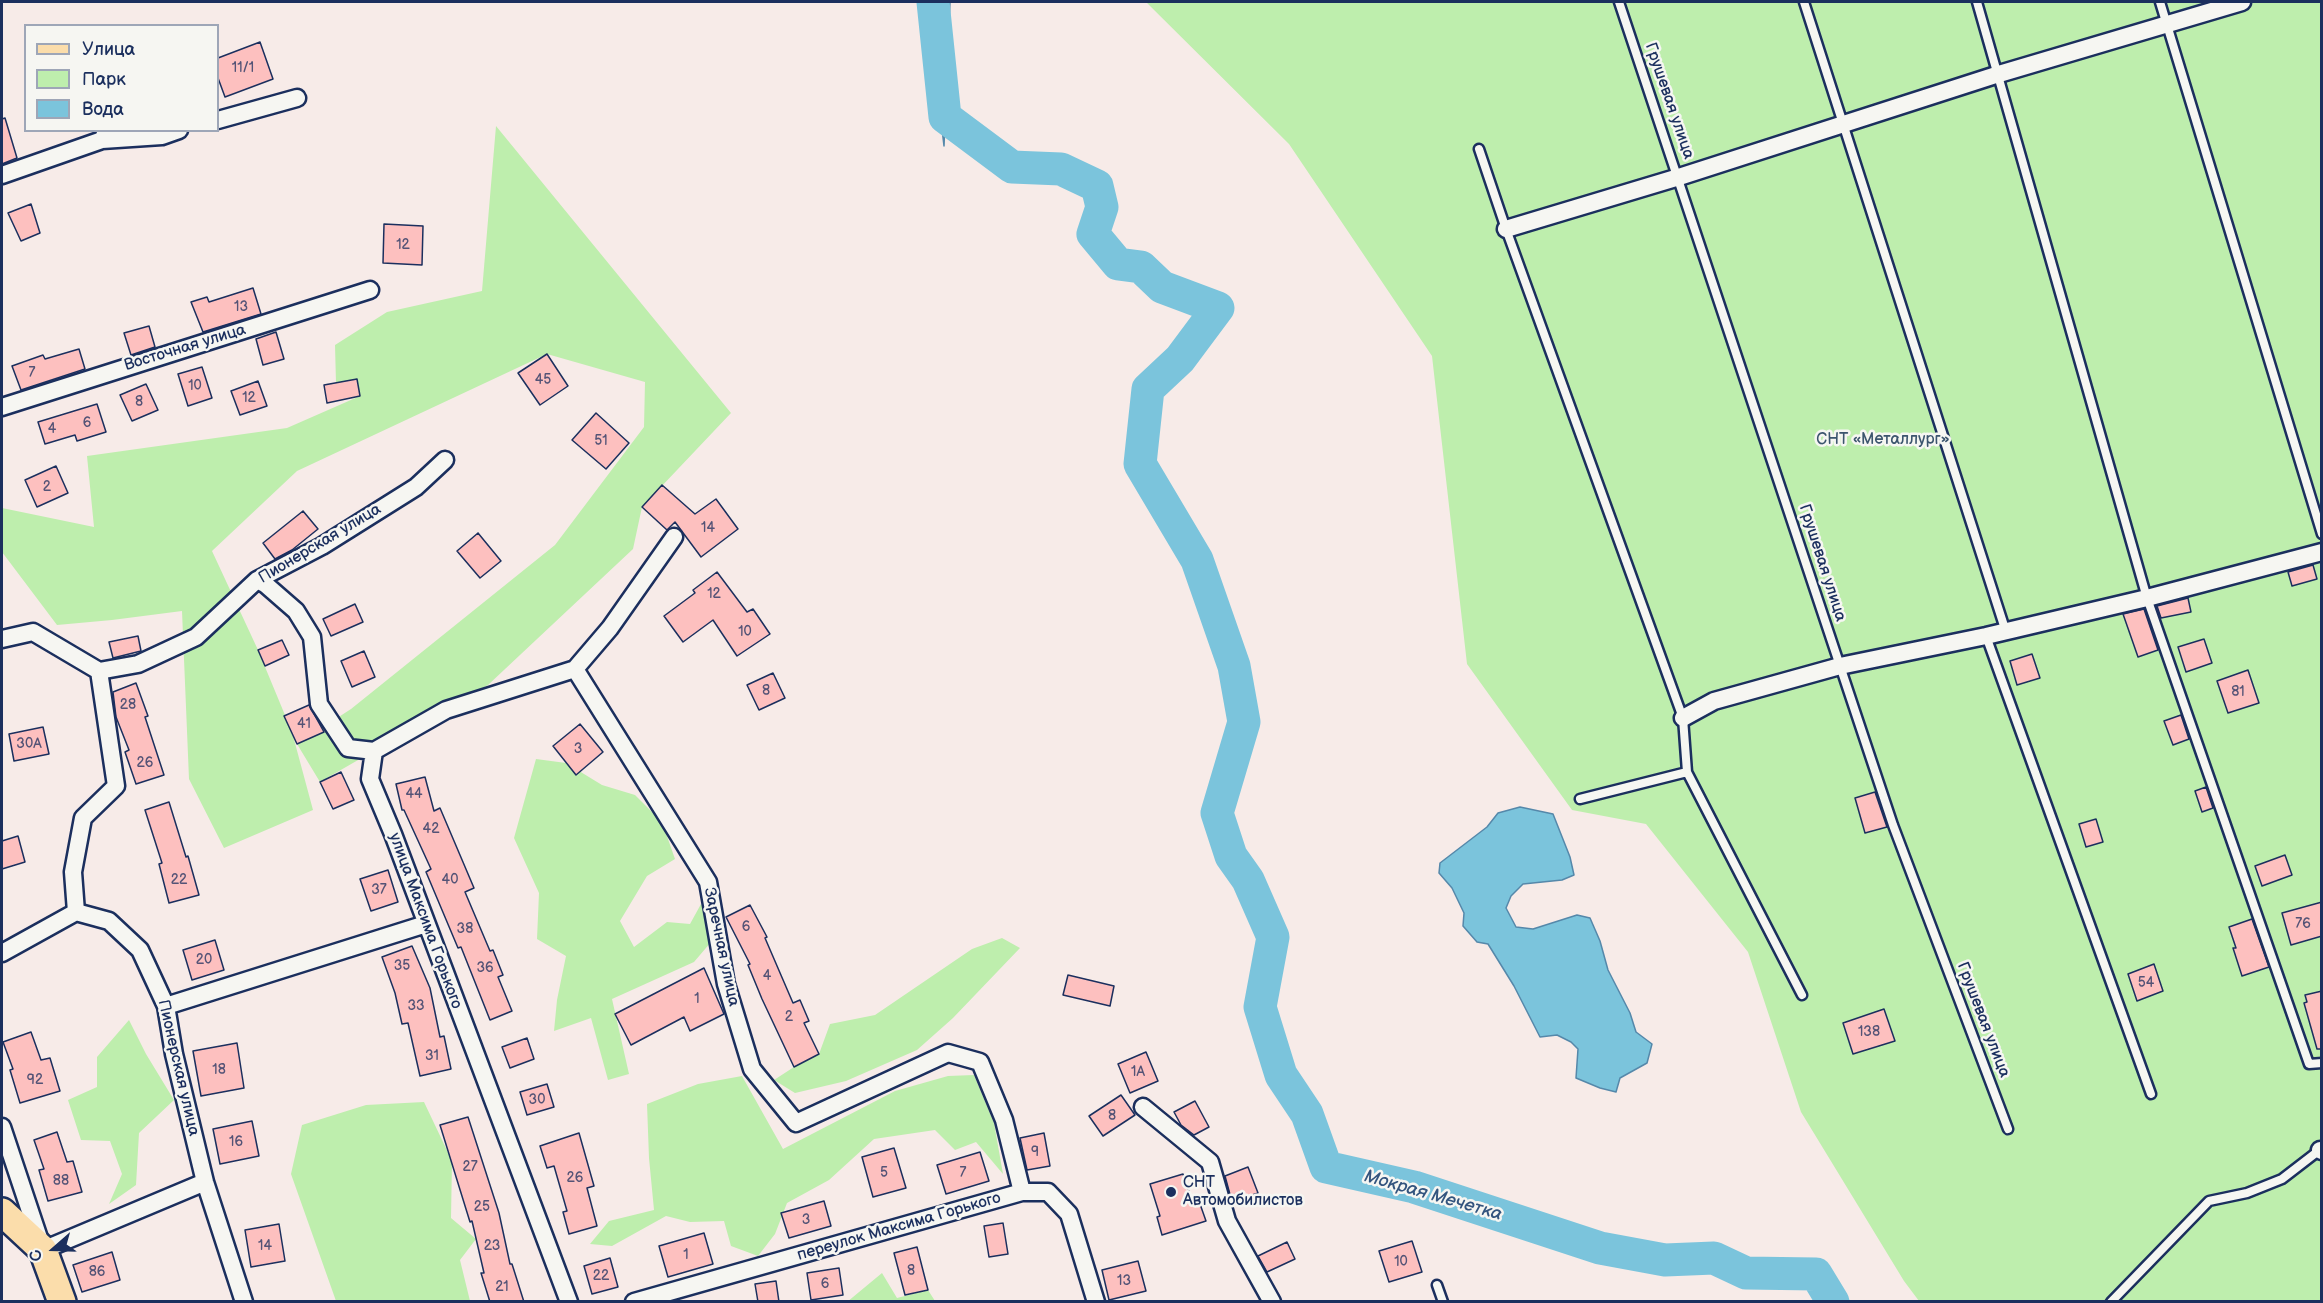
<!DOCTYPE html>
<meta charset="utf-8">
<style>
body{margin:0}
#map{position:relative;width:2323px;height:1303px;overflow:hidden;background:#f7ebe8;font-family:"Balsamiq Sans",sans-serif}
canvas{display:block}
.frame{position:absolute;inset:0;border:3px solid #1b2f5e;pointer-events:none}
.legend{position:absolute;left:24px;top:24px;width:195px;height:108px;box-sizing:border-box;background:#f6f6f2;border:2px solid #9ea6b7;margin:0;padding:8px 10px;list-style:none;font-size:18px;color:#1b2f5e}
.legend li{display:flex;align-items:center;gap:12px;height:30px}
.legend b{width:30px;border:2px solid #9ea6b7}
.north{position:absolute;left:24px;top:1219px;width:60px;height:60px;-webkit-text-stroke:4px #f6f6f2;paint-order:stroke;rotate:250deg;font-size:16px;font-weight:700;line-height:24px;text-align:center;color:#1b2f5e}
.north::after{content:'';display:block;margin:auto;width:21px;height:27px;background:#1b2f5e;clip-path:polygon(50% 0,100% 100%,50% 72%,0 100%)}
</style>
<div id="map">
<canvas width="2323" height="1303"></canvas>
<div class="frame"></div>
<ul class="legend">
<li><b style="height:8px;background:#fbddab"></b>Улица</li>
<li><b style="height:16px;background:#beeead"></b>Парк</li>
<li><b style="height:16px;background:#7bc4dc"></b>Вода</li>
</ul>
<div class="north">С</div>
</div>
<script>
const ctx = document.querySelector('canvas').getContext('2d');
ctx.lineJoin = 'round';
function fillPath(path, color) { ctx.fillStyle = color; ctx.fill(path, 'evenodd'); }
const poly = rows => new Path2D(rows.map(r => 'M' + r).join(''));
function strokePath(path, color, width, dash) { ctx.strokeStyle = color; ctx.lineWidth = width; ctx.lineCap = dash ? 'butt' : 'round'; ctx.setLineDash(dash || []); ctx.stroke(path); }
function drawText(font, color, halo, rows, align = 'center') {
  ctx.font = font + ' "Balsamiq Sans",sans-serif'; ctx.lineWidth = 5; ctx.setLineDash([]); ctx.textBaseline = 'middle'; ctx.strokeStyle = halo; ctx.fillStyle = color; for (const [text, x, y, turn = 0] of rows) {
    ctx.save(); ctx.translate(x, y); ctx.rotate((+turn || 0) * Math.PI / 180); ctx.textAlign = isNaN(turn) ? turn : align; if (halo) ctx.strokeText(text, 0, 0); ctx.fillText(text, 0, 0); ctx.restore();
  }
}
fillPath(poly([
 [1146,2,2321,2,2321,1301,1919,1301,1904,1281,1801,1112,1748,952,1646,824,1572,810,1467,664,1432,356,1289,144],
 [496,126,731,413,642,507,633,549,488,685,320,782,297,744,351,709,555,545,644,427,645,382,547,354,297,471,212,551,258,650,292,732,313,810,224,848,189,779,182,611,112,620,57,625,2,552,2,508,94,527,87,456,287,428,360,396,357,379,336,383,335,345,387,312,482,291],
 [536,759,566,763,602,785,635,795,662,822,675,859,647,876,620,921,634,947,667,922,690,924,701,904,717,935,694,962,612,999,629,1074,608,1080,591,1018,554,1031,557,1000,566,956,537,939,539,893,514,838],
 [1002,938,1020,948,953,1018,917,1050,846,1081,795,1093,774,1080,794,1067,819,1054,830,1024,875,1015,972,949],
 [129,1020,146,1054,174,1100,139,1133,136,1185,109,1204,122,1174,110,1141,81,1140,68,1100,97,1087,97,1057],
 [974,1075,994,1123,1003,1174,976,1142,955,1150,935,1130,874,1139,829,1180,787,1203,775,1234,758,1256,731,1246,724,1221,690,1222,666,1216,612,1246,590,1244,609,1221,654,1210,649,1158,647,1104,698,1084,742,1076,783,1149,895,1091,948,1076],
 [424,1102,452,1161,451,1218,476,1239,460,1260,470,1301,336,1301,291,1174,302,1125,366,1105],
 [882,1273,897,1298,928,1290,935,1301,847,1302]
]), '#beeead');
const water = poly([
 [926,2,950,2,944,146,931,35,926,2],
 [1520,807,1553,814,1570,857,1574,875,1562,880,1523,884,1511,896,1506,908,1516,927,1533,929,1577,915,1590,918,1600,941,1608,970,1630,1013,1636,1032,1652,1044,1647,1063,1620,1078,1616,1092,1600,1088,1576,1078,1578,1049,1571,1042,1557,1035,1540,1037,1514,986,1488,944,1477,942,1463,926,1464,913,1452,888,1439,873,1440,863,1487,827,1498,813,1520,807]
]);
fillPath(water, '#7bc4dc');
strokePath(water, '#58a', 1.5);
strokePath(poly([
 [933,2,945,117,1012,167,1061,169,1097,186,1102,207,1093,234,1118,264,1141,267,1162,287,1218,308,1180,359,1148,389,1140,464,1197,560,1234,666,1244,722,1217,813,1231,856,1248,880,1273,937,1260,1007,1281,1075,1307,1114,1326,1167,1414,1187,1600,1248,1665,1260,1714,1258,1746,1273,1816,1274,1833,1302]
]), '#7bc4dc', 33);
const building = poly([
 [260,42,273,79,225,97,218,78,218,58,260,42],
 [5,118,17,158,2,164,2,119,5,118],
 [31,204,40,233,21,241,8,213,31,204],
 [384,224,423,226,422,265,383,263,384,224],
 [253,288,261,314,203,332,191,302,207,297,209,302,253,288],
 [149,326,155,347,131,355,124,333,149,326],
 [276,332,284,359,263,365,256,339,276,332],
 [79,349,85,369,21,390,12,366,43,355,45,359,79,349],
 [547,354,568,386,540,405,518,373,547,354],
 [202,367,212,398,188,406,178,374,202,367],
 [357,379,360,396,327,403,324,385,357,379],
 [258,381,267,406,240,415,231,391,258,381],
 [146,384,158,410,132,421,120,395,146,384],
 [97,404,106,432,77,441,75,435,45,444,38,422,97,404],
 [596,413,629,443,606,469,572,440,596,413],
 [56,466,68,493,37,507,25,480,56,466],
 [662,485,695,514,716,499,738,529,701,557,675,522,667,530,642,507,662,485],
 [303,511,318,529,292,550,275,559,263,543,303,511],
 [478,533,501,561,480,578,457,551,478,533],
 [2313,565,2317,579,2292,586,2288,572,2313,565],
 [717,572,747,612,753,609,770,634,737,656,713,620,683,642,664,616,695,593,693,590,717,572],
 [2188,598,2191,612,2161,618,2157,606,2188,598],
 [355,604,363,622,331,636,323,619,355,604],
 [2144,609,2158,650,2138,657,2123,614,2144,609],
 [138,636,141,651,113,658,109,642,138,636],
 [2204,639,2212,663,2186,672,2178,647,2204,639],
 [282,640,289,655,265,666,258,650,282,640],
 [364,651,375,677,352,687,341,661,364,651],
 [2032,654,2040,678,2017,685,2010,661,2032,654],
 [2248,670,2259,703,2228,713,2217,681,2248,670],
 [773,673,785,698,759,710,747,685,773,673],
 [136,683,148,716,145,717,164,775,136,784,125,752,129,750,116,717,113,692,136,683],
 [309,705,324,732,297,744,284,716,309,705],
 [2181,715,2189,739,2173,745,2164,721,2181,715],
 [580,724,603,752,576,775,553,746,580,724],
 [43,727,49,754,14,761,9,734,43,727],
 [341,772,354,800,333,809,320,782,341,772],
 [425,777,434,811,440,808,474,888,465,892,490,951,493,950,503,975,498,977,512,1011,490,1020,461,947,458,948,426,872,431,869,404,810,402,810,396,784,425,777],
 [2206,787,2213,808,2202,812,2195,791,2206,787],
 [1875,792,1887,827,1865,833,1855,798,1875,792],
 [169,802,186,857,188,856,199,895,169,903,159,864,162,863,145,810,169,802],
 [2096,819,2103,842,2086,847,2079,824,2096,819],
 [18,836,25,862,2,869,2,841,18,836],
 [2285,855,2292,875,2262,886,2255,866,2285,855],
 [388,870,398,902,371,911,360,879,388,870],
 [2322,902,2322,936,2291,945,2282,913,2322,902],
 [750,905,767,937,765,938,793,1003,800,1000,809,1021,804,1023,819,1054,794,1067,762,999,748,965,750,964,726,917,750,905],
 [2252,919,2269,967,2242,976,2233,948,2236,948,2229,927,2252,919],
 [215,940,224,970,192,980,183,950,215,940],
 [412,946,430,988,440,1037,444,1036,451,1069,420,1076,408,1023,402,1024,395,993,382,957,412,946],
 [2154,964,2163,991,2137,1001,2128,974,2154,964],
 [704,968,724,1014,690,1031,684,1017,631,1045,615,1014,704,968],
 [1068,975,1114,986,1110,1006,1063,995,1068,975],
 [2322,991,2322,1049,2317,1049,2304,1003,2307,1002,2305,995,2322,991],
 [1884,1009,1895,1041,1853,1054,1843,1023,1884,1009],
 [31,1032,41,1060,50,1058,60,1091,20,1103,10,1070,13,1069,3,1042,31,1032],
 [527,1038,534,1059,510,1068,502,1047,527,1038],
 [237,1043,244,1088,201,1096,193,1051,237,1043],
 [1146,1052,1158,1081,1130,1093,1118,1064,1146,1052],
 [547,1084,554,1107,527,1115,520,1092,547,1084],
 [1121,1095,1135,1115,1103,1136,1089,1116,1121,1095],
 [1195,1101,1209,1127,1194,1135,1181,1125,1174,1112,1195,1101],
 [468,1117,499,1213,510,1264,512,1264,524,1302,490,1302,481,1273,484,1273,472,1221,470,1222,440,1125,468,1117],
 [252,1121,259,1156,220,1164,213,1129,252,1121],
 [57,1132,67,1162,73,1161,82,1192,48,1201,39,1170,44,1169,34,1140,57,1132],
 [579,1133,594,1186,587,1188,597,1226,569,1234,563,1212,567,1211,554,1166,547,1168,540,1146,579,1133],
 [1044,1133,1050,1166,1027,1170,1020,1138,1044,1133],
 [894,1148,906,1188,873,1197,862,1157,894,1148],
 [980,1152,989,1181,946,1194,937,1165,980,1152],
 [1248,1167,1258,1193,1232,1202,1225,1176,1248,1167],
 [1183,1174,1194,1206,1200,1204,1206,1221,1162,1235,1157,1217,1160,1216,1150,1184,1183,1174],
 [824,1201,831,1226,789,1238,781,1213,824,1201],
 [1003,1223,1008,1254,989,1257,984,1226,1003,1223],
 [279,1224,285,1261,251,1267,245,1230,279,1224],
 [704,1233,713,1264,668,1277,659,1246,704,1233],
 [1412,1241,1422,1272,1389,1282,1379,1251,1412,1241],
 [1287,1242,1295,1259,1267,1272,1258,1256,1287,1242],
 [917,1247,928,1290,905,1295,894,1253,917,1247],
 [112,1252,120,1280,82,1292,73,1265,112,1252],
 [610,1258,618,1287,592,1294,584,1266,610,1258],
 [1138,1261,1146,1291,1109,1300,1102,1270,1138,1261],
 [839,1268,843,1295,811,1300,807,1273,839,1268],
 [776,1281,779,1302,758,1302,755,1284,776,1281]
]);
fillPath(building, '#fdc0bf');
strokePath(building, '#1b2f5e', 1.5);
const service = poly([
 [1619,2,1893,825,2008,1129],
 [1804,2,2006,632],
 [1977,2,2147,598,2309,1064,2322,1063],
 [2160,2,2322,534],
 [1479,149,1506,229,1683,718,1687,772,1802,995],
 [1986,636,2151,1094],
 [1580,799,1687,772],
 [1437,1285,1443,1302],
 [2111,1302,2209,1201,2247,1193,2282,1179,2321,1149]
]);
const minor = poly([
 [218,120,297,98],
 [102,140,162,136,179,130],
 [2,175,102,140,107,130],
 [1506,229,1679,177,1999,74,2242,2],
 [2,407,370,290],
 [257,580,265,584,296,611,312,637,319,704,348,748,374,751,370,779,393,834,569,1302],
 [2,639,33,632,99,671,138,664,196,637,257,580,322,546,416,487,445,460],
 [575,669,708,882,726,984,752,1069,796,1123,948,1053,980,1062,1004,1120,1022,1192],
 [99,671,116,786,83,818,73,872,76,912,109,921,140,950,166,1006,174,1054,205,1182,244,1302],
 [1683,718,1714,701,1840,666,1986,636,2147,598,2322,552],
 [374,751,446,710,575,669,610,628,674,537],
 [2,953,76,912],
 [166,1006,426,924],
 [1143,1107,1210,1162,1227,1221,1272,1302],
 [2,1127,43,1250,205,1182],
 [2320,1150,2322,1151],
 [634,1302,1022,1192,1048,1192,1069,1214,1096,1302]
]);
const primary = poly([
 [2,1212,43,1250,62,1302]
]);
strokePath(service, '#1b2f5e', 13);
strokePath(minor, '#1b2f5e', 21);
strokePath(primary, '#1b2f5e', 32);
strokePath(service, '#f6f6f2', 8);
strokePath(minor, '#f6f6f2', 16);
strokePath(primary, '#fbddab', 27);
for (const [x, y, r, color] of [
 [1171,1192,6,"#1b2f5e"]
]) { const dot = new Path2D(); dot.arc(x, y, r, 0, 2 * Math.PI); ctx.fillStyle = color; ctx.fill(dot); strokePath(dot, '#f6f6f2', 2); }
drawText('14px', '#545376', null, [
 ["11/1",243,68],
 ["12",403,245],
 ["13",241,307],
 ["7",32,373],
 ["45",543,380],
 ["10",195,386],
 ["12",249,398],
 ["8",139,402],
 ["6",87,423],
 ["4",52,429],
 ["51",601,441],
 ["2",47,487],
 ["14",708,528],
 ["12",714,594],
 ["10",745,632],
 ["8",766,691],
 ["81",2238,692],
 ["28",128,705],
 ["41",304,724],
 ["30А",29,744],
 ["3",578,749],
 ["26",145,763],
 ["44",414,794],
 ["42",431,829],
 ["22",179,880],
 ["40",450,880],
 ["37",379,890],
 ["76",2303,924],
 ["6",746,927],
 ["38",465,929],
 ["20",204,960],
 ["35",402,966],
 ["36",485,968],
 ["4",767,976],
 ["54",2146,983],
 ["1",697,999],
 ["33",416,1006],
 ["2",789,1017],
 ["138",1869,1032],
 ["31",432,1056],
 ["18",219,1070],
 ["1А",1138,1072],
 ["92",35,1080],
 ["30",537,1100],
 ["8",1112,1116],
 ["16",236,1142],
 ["9",1035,1152],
 ["27",470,1167],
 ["5",884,1173],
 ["7",963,1173],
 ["26",575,1178],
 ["88",61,1181],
 ["25",482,1207],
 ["3",806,1220],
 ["14",265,1246],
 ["23",492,1246],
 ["1",686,1255],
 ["10",1401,1262],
 ["8",911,1271],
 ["86",97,1272],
 ["22",601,1276],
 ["13",1124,1281],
 ["6",825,1284],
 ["21",502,1287]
]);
drawText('16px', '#1b2f5e', '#f6f6f2', [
 ["Грушевая улица",1669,101,71],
 ["Восточная улица",185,348,-17],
 ["Пионерская улица",320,544,-31],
 ["Грушевая улица",1822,563,72],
 ["улица Максима Горького",425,921,70],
 ["Заречная улица",721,947,78],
 ["Грушевая улица",1983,1020,69],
 ["Пионерская улица",178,1068,77],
 ["переулок Максима Горького",899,1227,-16]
]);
drawText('16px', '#3c556e', '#f6f6f2', [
 ["СНТ «Металлург»",1883,440]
]);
drawText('16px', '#1b2f5e', '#f6f6f2', [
 ["СНТ",1183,1183],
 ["Автомобилистов",1183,1201]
], 'left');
drawText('italic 18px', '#33547e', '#f6f6f2', [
 ["Мокрая Мечетка",1433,1196,16]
]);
</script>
